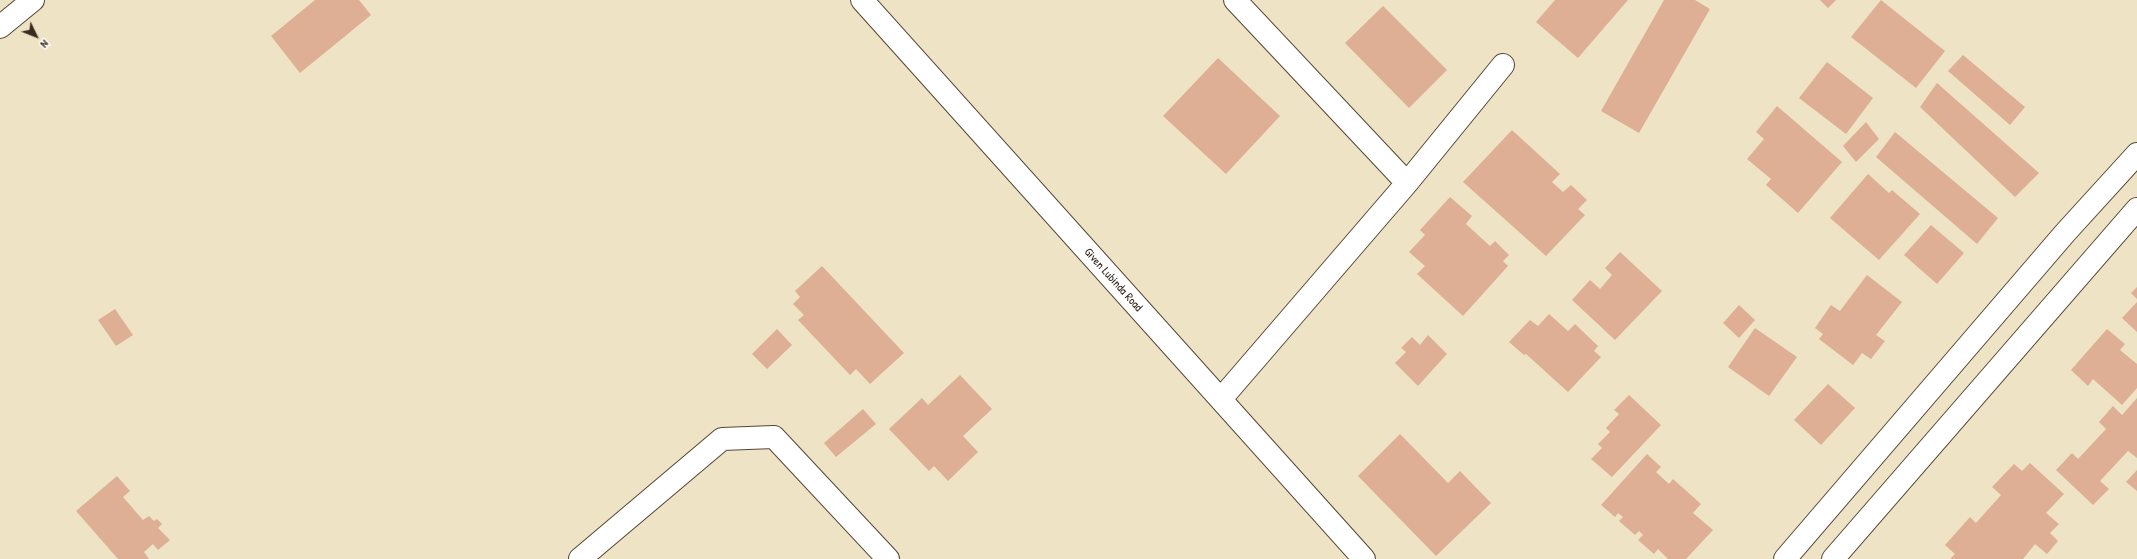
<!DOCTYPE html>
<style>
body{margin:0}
#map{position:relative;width:2137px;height:559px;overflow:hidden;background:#eee4c5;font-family:"Patrick Hand",sans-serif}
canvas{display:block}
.north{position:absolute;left:16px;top:16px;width:40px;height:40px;-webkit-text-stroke:3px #fff;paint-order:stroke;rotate:133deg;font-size:11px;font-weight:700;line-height:16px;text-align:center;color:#3b2a1e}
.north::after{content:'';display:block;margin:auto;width:14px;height:18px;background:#3b2a1e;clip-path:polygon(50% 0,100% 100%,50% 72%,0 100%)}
</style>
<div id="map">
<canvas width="2137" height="559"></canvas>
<div class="north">N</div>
</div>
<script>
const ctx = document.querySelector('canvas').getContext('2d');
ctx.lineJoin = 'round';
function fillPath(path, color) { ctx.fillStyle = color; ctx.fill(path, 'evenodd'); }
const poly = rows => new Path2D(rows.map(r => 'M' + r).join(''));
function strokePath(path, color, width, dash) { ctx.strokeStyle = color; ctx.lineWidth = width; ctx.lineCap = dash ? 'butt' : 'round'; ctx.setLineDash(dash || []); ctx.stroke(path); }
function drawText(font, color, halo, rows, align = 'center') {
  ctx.font = font + ' "Patrick Hand",sans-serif'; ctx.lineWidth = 3.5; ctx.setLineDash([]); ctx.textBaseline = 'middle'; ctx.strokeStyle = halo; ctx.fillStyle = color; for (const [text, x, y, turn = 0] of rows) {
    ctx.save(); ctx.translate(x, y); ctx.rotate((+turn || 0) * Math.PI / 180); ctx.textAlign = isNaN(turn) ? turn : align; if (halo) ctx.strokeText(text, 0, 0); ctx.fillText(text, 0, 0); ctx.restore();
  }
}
fillPath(poly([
 [315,0,359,0,371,15,300,73,271,36],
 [1555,0,1628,0,1578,58,1536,22],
 [1664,0,1695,0,1710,9,1639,133,1601,111],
 [1820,0,1836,0,1828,8],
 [1881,0,1945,51,1916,88,1851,37],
 [1383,6,1447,70,1409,108,1345,43],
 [1963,55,2025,107,2010,125,1948,71],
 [1218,58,1280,116,1226,174,1163,116],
 [1827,62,1873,98,1846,134,1799,98],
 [1937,83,2039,173,2015,197,1920,107],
 [1777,106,1842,162,1798,213,1766,185,1771,179,1747,159,1764,139,1756,132],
 [1866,122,1879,139,1856,162,1843,146],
 [1512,130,1560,174,1552,182,1563,192,1571,185,1587,200,1578,209,1585,215,1546,256,1463,182],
 [1895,132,1998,218,1977,244,1876,157],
 [1868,174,1889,193,1892,190,1920,214,1879,260,1830,218],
 [1450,197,1472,216,1466,224,1490,246,1495,241,1509,255,1503,261,1508,266,1463,316,1417,274,1425,266,1409,252,1425,235,1420,230],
 [1931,225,1964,253,1937,284,1904,255],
 [1620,252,1662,291,1615,340,1572,300,1590,280,1600,289,1612,275,1605,268],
 [822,266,904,353,870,384,856,369,850,375,798,320,804,315,793,304,800,297,795,291],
 [1867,275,1902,302,1876,335,1885,341,1871,359,1862,353,1853,365,1819,339,1823,334,1815,328,1831,305,1840,311],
 [2137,287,2137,299,2131,293],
 [2137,302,2137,332,2122,318],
 [1739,305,1755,320,1739,338,1723,323],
 [115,309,133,335,116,346,98,320],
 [1549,314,1568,331,1575,324,1598,346,1594,351,1601,357,1568,392,1526,354,1524,355,1509,342,1530,320,1538,326],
 [1755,328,1797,357,1769,396,1728,367],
 [777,329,792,345,767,369,752,354],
 [2107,329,2125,344,2120,350,2137,364,2137,388,2122,405,2093,379,2088,386,2071,370],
 [1428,335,1447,354,1418,386,1395,363,1406,352,1401,348,1412,337,1420,345],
 [960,375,992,409,963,436,978,452,948,481,934,466,929,471,889,429,922,398,928,405],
 [1828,384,1855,408,1821,445,1794,420],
 [1629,395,1661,425,1612,477,1591,459,1602,448,1598,444,1610,432,1606,428,1619,414,1614,410],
 [2137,398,2137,458,2128,451,2100,481,2109,489,2093,505,2056,470,2072,453,2078,459,2106,429,2099,422,2113,406,2122,415],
 [863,409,876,424,836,457,824,443],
 [1400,434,1448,483,1460,471,1491,503,1436,556,1358,476],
 [1647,454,1661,467,1656,472,1669,484,1673,479,1701,504,1693,513,1713,530,1686,559,1668,559,1658,549,1654,554,1638,540,1643,535,1639,531,1635,535,1619,521,1623,517,1618,513,1615,517,1601,505],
 [2030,463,2064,494,2046,513,2059,524,2050,533,2058,541,2047,554,2035,544,2023,559,1950,559,1955,554,1945,545,1970,517,1976,523,2001,495,1992,487,2014,464,2022,471],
 [2137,470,2137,491,2126,482],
 [117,476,130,491,123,497,143,520,149,516,154,521,157,519,162,524,158,528,170,540,158,550,153,544,144,552,149,559,118,559,76,511]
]), '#deae95');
const minor = poly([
 [862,0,1364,559],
 [1235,0,1407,183],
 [0,27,33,0],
 [1221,399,1407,183,1503,65],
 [580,559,722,439,774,437,888,559],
 [1785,559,2065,233,2137,154],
 [1833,559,2137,209]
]);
strokePath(minor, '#564637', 24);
strokePath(minor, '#fff', 22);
drawText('12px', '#3b2a1e', '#fff', [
 ["Given Lubinda Road",1113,280,48]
]);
</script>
